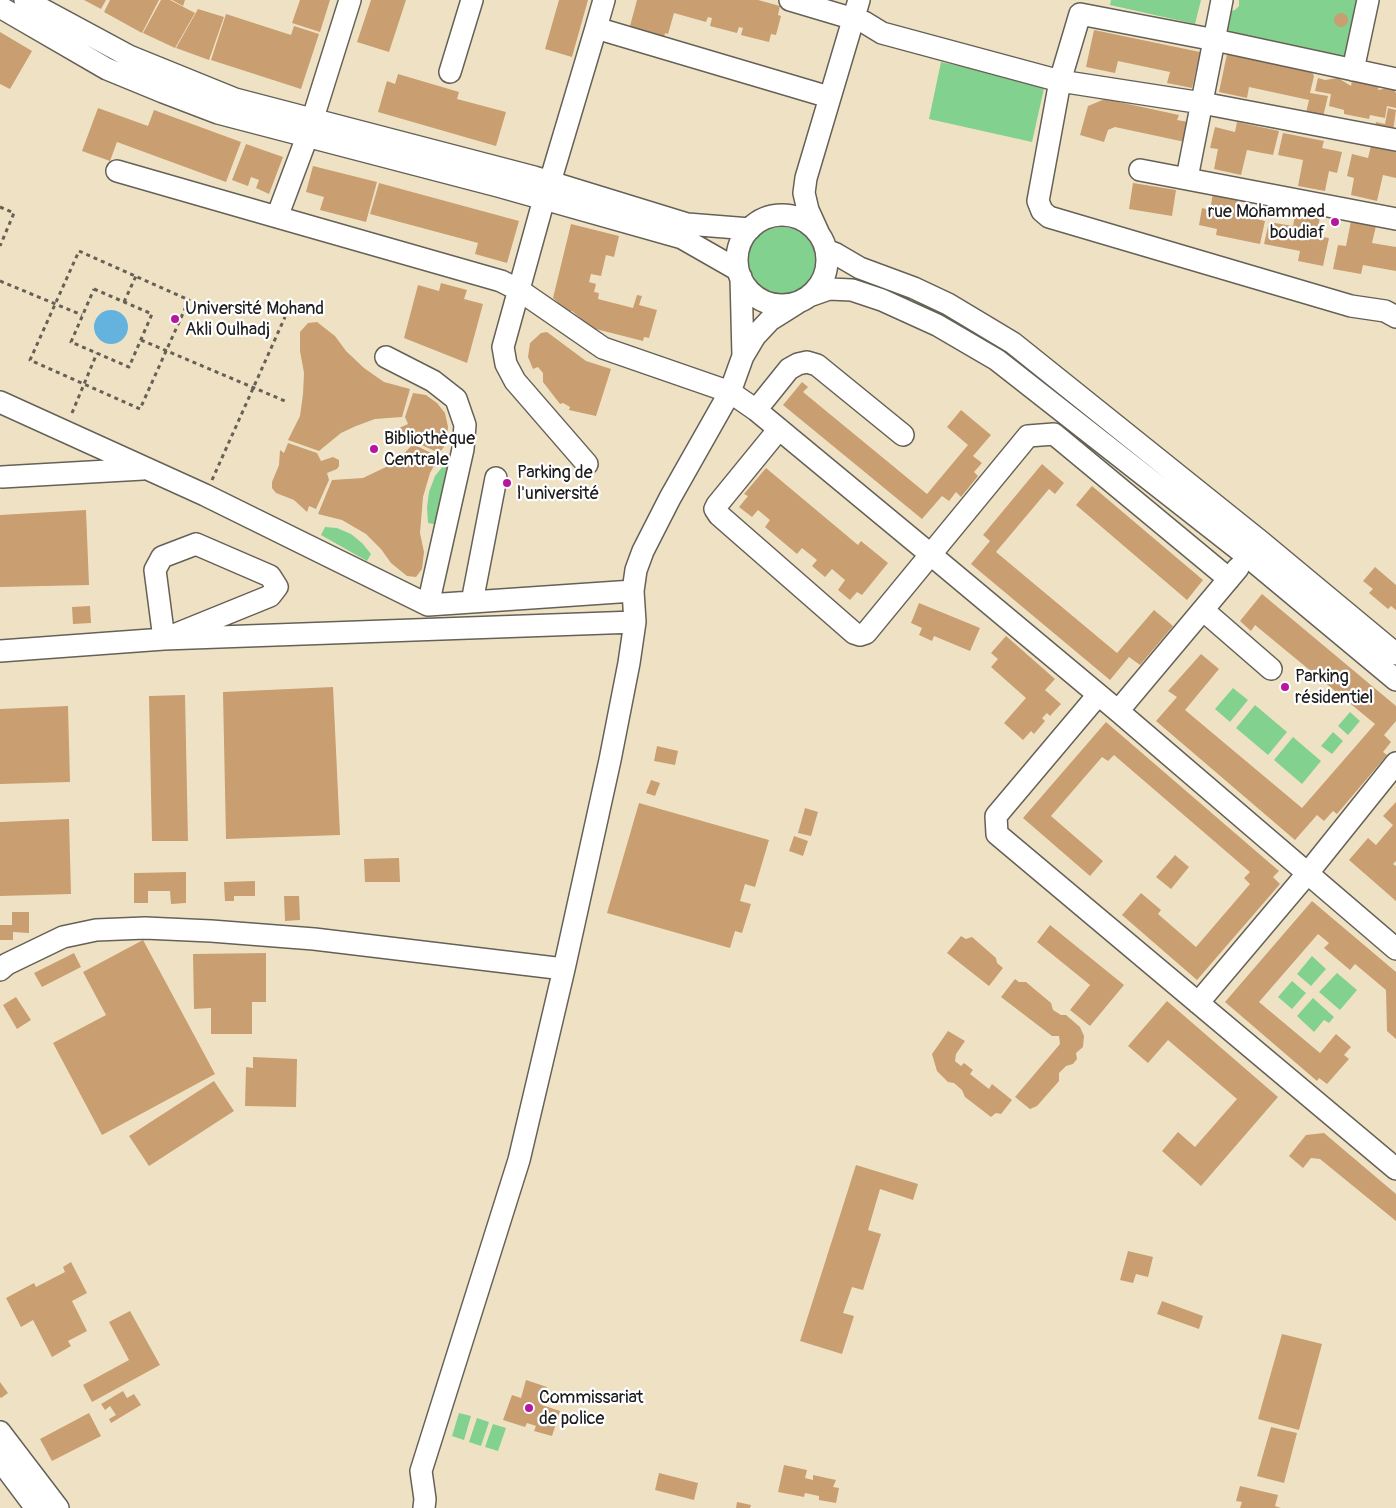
<!DOCTYPE html>
<meta charset="utf-8">
<style>
body{margin:0}
canvas{display:block;background:#efe2c4}
</style>
<canvas width="1396" height="1508"></canvas>
<script>
const ctx = document.querySelector('canvas').getContext('2d');
ctx.lineJoin = 'round';
function fillPath(path, color) { ctx.fillStyle = color; ctx.fill(path, 'evenodd'); }
const poly = rows => new Path2D(rows.map(r => 'M' + r).join(''));
function strokePath(path, color, width, dash) { ctx.strokeStyle = color; ctx.lineWidth = width; ctx.lineCap = dash ? 'butt' : 'round'; ctx.setLineDash(dash || []); ctx.stroke(path); }
function drawText(font, color, halo, rows, align = 'center') {
  ctx.font = font + ' Pangolin,sans-serif'; ctx.lineWidth = 4.5; ctx.setLineDash([]); ctx.textBaseline = 'middle'; ctx.strokeStyle = halo; ctx.fillStyle = color; for (const [text, x, y, turn = 0] of rows) {
    ctx.save(); ctx.translate(x, y); ctx.rotate((+turn || 0) * Math.PI / 180); ctx.textAlign = isNaN(turn) ? turn : align; if (halo) ctx.strokeText(text, 0, 0); ctx.fillText(text, 0, 0); ctx.restore();
  }
}
fillPath(poly([
 [1111,0,1201,0,1195,24,1110,5],
 [1239,0,1359,0,1346,58,1226,32,1230,11,1235,10,1239,6],
 [941,62,1045,84,1032,142,929,119],
 '748 261a34 34 0 1 1 68 0a34 34 0 1 1-68 0Z',
 [443,466,452,468,439,525,428,523,427,507,429,492,435,476],
 [325,527,337,528,351,534,362,543,371,554,367,561,321,535],
 [1233,688,1248,700,1230,722,1215,709],
 [1255,705,1287,732,1268,755,1236,728],
 [1350,712,1360,721,1348,735,1338,726],
 [1333,732,1343,741,1332,754,1321,746],
 [1293,737,1321,761,1302,784,1274,760],
 [1312,956,1326,969,1311,986,1297,974],
 [1337,973,1357,990,1340,1010,1319,992],
 [1292,981,1306,993,1292,1009,1278,997],
 [1313,998,1334,1017,1329,1023,1324,1020,1314,1032,1297,1016],
 [459,1413,471,1416,464,1440,452,1436],
 [477,1418,489,1422,481,1446,469,1442],
 [493,1424,506,1428,498,1451,485,1447]
]), '#83d18f');
fillPath(poly([
 '94 327a17 17 0 1 1 34 0a17 17 0 1 1-34 0Z'
]), '#64b3de');
fillPath(poly([
 [84,0,106,0,101,9],
 [110,0,159,0,142,33,104,12],
 [161,0,170,0,195,13,175,48,143,33],
 [172,0,185,0,183,6],
 [300,0,330,0,320,32,292,23],
 [371,0,406,0,389,52,357,42],
 [559,0,588,0,572,57,545,49],
 [637,0,758,0,780,6,778,15,781,16,776,35,771,34,769,42,741,35,743,28,739,27,737,33,710,26,712,18,708,17,706,22,674,13,668,34,665,33,664,38,633,30,634,27,630,26],
 [198,9,224,17,209,60,176,48],
 '1334 20a7 7 0 1 1 14 0a7 7 0 1 1-14 0Z',
 [226,14,291,35,294,26,319,34,301,89,211,60],
 [1094,30,1200,52,1192,88,1167,83,1170,72,1118,61,1115,73,1086,67],
 [0,32,32,51,10,89,0,84],
 [1227,54,1311,70,1314,76,1310,93,1328,96,1323,117,1306,113,1309,100,1249,87,1247,98,1219,92],
 [398,74,459,92,457,99,506,112,496,146,378,112,387,81,395,84],
 [1318,78,1325,80,1338,78,1351,86,1352,80,1379,85,1378,90,1389,88,1394,90,1396,93,1396,108,1387,106,1385,118,1370,115,1369,119,1344,114,1344,110,1329,106,1331,94,1315,91],
 [1105,99,1179,115,1177,120,1189,122,1185,142,1115,127,1108,130,1104,142,1080,135,1088,106],
 [98,108,148,126,154,110,241,142,226,182,117,142,110,161,82,151],
 [1388,108,1396,110,1393,131,1375,127,1376,122,1385,124],
 [1237,122,1279,131,1273,155,1247,150,1241,175,1214,169,1218,149,1210,148,1215,127,1235,132],
 [1283,133,1324,141,1322,148,1342,152,1337,173,1329,171,1325,191,1298,186,1303,160,1278,155],
 [246,144,283,157,269,194,256,188,259,180,251,177,248,186,232,180],
 [1371,146,1396,152,1396,178,1383,175,1377,201,1351,195,1354,178,1347,176,1352,154,1368,158],
 [313,166,377,182,366,222,320,210,324,197,306,192],
 [379,183,519,221,507,263,475,254,478,243,370,214],
 [1133,183,1176,190,1172,216,1129,209],
 [1213,193,1238,198,1235,214,1265,221,1260,244,1216,235,1217,229,1199,225,1202,208,1210,210],
 [1296,209,1321,213,1316,236,1329,238,1323,266,1298,261,1300,251,1264,244,1269,222,1293,226],
 [1351,221,1376,226,1372,243,1396,247,1396,271,1363,265,1361,274,1333,269,1338,245,1346,246],
 [571,224,619,236,614,257,606,255,601,276,591,274,589,282,596,284,594,292,599,293,598,299,633,308,637,295,642,296,639,305,657,310,649,338,644,337,643,341,592,328,572,311,568,312,553,298],
 [441,283,467,290,464,299,483,304,467,363,404,338,418,285,439,291],
 [317,322,335,336,346,351,364,368,384,382,410,389,402,417,375,419,356,426,341,433,319,451,288,440,300,416,303,394,304,373,300,351,300,332,308,323],
 [547,332,586,361,611,369,596,416,569,410,570,407,563,403,560,404,543,382,543,373,538,367,533,369,528,357,530,343,541,333],
 [802,382,808,387,803,392,927,494,968,445,947,427,961,410,991,435,973,456,982,463,974,472,978,476,961,497,956,492,949,501,942,496,922,519,783,405],
 [413,393,426,395,437,403,445,413,448,427,447,438,444,447,439,453,415,442,413,435,403,439,397,437,397,431,399,428,408,424,405,417],
 [288,443,317,453,321,461,333,457,339,460,339,466,337,469,327,473,329,480,316,509,309,506,307,512,294,500,276,493,272,488,272,482,279,465,280,450,284,453],
 [413,444,439,457,430,473,423,497,420,533,424,552,422,569,416,577,407,576,391,563,381,549,366,534,342,520,318,514,332,480,363,478,386,467,398,460],
 [1042,464,1064,483,1055,494,1049,489,996,552,1117,653,1154,610,1173,626,1140,665,1129,657,1110,680,971,564,990,541,983,535],
 [766,468,858,545,861,541,888,563,862,595,857,592,850,600,838,590,845,580,832,569,825,577,812,566,817,560,802,548,797,554,765,527,770,520,758,510,752,517,739,507,748,496,744,494],
 [1092,486,1203,580,1187,600,1076,505],
 [86,510,89,585,0,587,0,515],
 [1375,567,1396,585,1396,610,1391,606,1388,609,1369,593,1373,589,1363,581],
 [1262,594,1396,706,1396,721,1384,735,1391,742,1383,752,1387,755,1337,814,1333,811,1324,821,1317,815,1295,840,1156,721,1177,697,1168,691,1201,654,1219,669,1185,710,1302,808,1375,724,1255,625,1251,631,1240,621],
 [919,603,980,628,970,651,934,636,932,641,919,635,922,628,911,623],
 [90,606,91,623,73,624,72,607],
 [1006,636,1055,679,1045,690,1061,704,1050,716,1047,713,1042,718,1045,721,1034,734,1031,731,1023,740,1004,723,1026,698,991,667,998,659,991,653],
 [333,687,340,835,226,839,223,692],
 [185,695,188,841,152,841,149,696],
 [68,706,70,782,0,784,0,709],
 [1106,722,1279,871,1273,877,1280,884,1197,980,1122,915,1141,893,1161,910,1158,914,1196,947,1250,884,1244,878,1250,872,1114,755,1108,761,1102,757,1051,816,1103,861,1090,876,1023,818],
 [657,746,678,751,675,765,654,761],
 [651,780,660,783,655,796,646,793],
 [1396,802,1396,861,1393,864,1396,866,1396,901,1349,860,1368,838,1376,845,1393,825,1383,816],
 [639,803,769,840,755,887,745,884,740,901,751,904,742,933,735,931,730,948,607,913],
 [805,808,818,812,811,836,798,833],
 [69,819,71,894,0,896,0,822],
 [794,836,808,841,803,856,789,851],
 [1175,855,1189,867,1171,889,1156,877],
 [399,858,400,882,365,882,364,859],
 [186,872,186,903,171,904,170,891,148,891,148,903,134,903,134,873],
 [255,881,255,896,234,896,234,901,225,901,224,882],
 [284,896,299,896,300,920,285,921],
 [1312,901,1396,972,1396,1039,1387,1031,1386,990,1355,964,1350,970,1324,948,1329,943,1318,934,1259,1002,1320,1053,1336,1034,1351,1047,1344,1055,1349,1059,1327,1084,1319,1078,1317,1081,1225,1002],
 [12,912,29,912,29,933,13,932,13,940,0,940,0,925,12,925],
 [1050,925,1124,985,1090,1026,1070,1010,1090,985,1037,942],
 [961,936,966,939,972,937,996,958,997,963,1003,968,989,986,947,953],
 [143,940,215,1074,102,1135,53,1043,106,1015,83,972],
 [74,953,81,967,42,987,34,973],
 [266,953,266,1002,252,1002,252,1034,211,1034,211,1008,194,1009,193,954],
 [1015,979,1019,982,1026,982,1051,1003,1053,1010,1061,1015,1066,1015,1080,1027,1084,1036,1083,1047,1076,1053,1077,1059,1073,1064,1066,1066,1059,1073,1059,1081,1037,1106,1030,1109,1015,1097,1060,1044,1059,1036,1052,1036,1001,997],
 [16,997,31,1020,17,1029,3,1005],
 [1167,1001,1278,1097,1201,1186,1162,1151,1178,1132,1195,1147,1237,1099,1168,1040,1148,1063,1128,1046],
 [948,1031,965,1041,956,1054,955,1061,961,1066,964,1063,973,1070,970,1074,989,1089,992,1084,1012,1100,1001,1114,996,1113,991,1117,965,1097,962,1090,954,1083,948,1082,937,1071,932,1054],
 [253,1057,297,1059,296,1107,245,1106,246,1067,253,1068],
 [214,1081,234,1111,149,1166,129,1136],
 [1324,1133,1396,1194,1396,1221,1320,1159,1311,1158,1303,1168,1289,1156,1306,1135],
 [856,1165,918,1184,913,1200,880,1189,868,1230,881,1234,863,1290,852,1287,843,1313,854,1316,842,1354,800,1341],
 [1128,1251,1153,1257,1148,1277,1136,1274,1133,1283,1120,1280],
 [71,1262,87,1293,72,1301,87,1331,68,1341,71,1346,52,1357,33,1320,21,1327,6,1298,34,1283,36,1287,65,1272,63,1267],
 [1162,1301,1203,1316,1199,1329,1157,1314],
 [130,1311,160,1365,92,1402,83,1385,129,1360,109,1322],
 [1282,1334,1322,1344,1299,1430,1258,1419],
 [526,1380,547,1387,542,1405,560,1411,552,1436,534,1431,536,1426,527,1423,525,1427,503,1420,512,1395,521,1398],
 [0,1382,8,1393,1,1398,0,1397],
 [123,1391,127,1398,134,1394,141,1405,111,1423,109,1419,116,1415,110,1406,105,1410,101,1404],
 [89,1413,101,1436,52,1461,40,1439],
 [1271,1427,1297,1433,1284,1483,1257,1476],
 [784,1465,807,1470,805,1478,813,1480,813,1475,836,1480,833,1487,839,1488,836,1503,819,1500,819,1496,805,1493,804,1497,778,1492],
 [659,1473,698,1483,694,1500,655,1490],
 [1240,1486,1278,1495,1275,1506,1281,1508,1240,1508,1242,1502,1236,1501],
 [737,1502,751,1505,750,1508,736,1508]
]), '#c99e71');
const minor = poly([
 [25,0,129,56,235,99,534,177,687,224,750,229],
 [350,0,307,137,277,217,501,281,519,290,603,348,730,392,756,410,930,554,1118,711,1396,949],
 [604,0,596,28,829,97],
 [790,0,864,22,882,33,1060,81,1202,103,1396,140],
 [0,7,107,69,163,92,218,113,498,186,682,238,738,270],
 [1353,70,1368,0],
 [450,72,472,0],
 [1396,79,1215,40,1080,14,1060,81,1038,201,1042,211,1049,217,1351,306,1385,311,1396,317],
 [1140,170,1396,219],
 [117,171,277,217],
 [1187,178,1222,0],
 [550,182,596,28],
 [544,199,503,347,506,364,515,381,587,464],
 '737 260a45 45 0 1 1 90 0a45 45 0 1 1-90 0Z',
 [818,232,808,210,804,193,806,178,859,0],
 [826,250,836,254,860,268,914,288,948,304,1013,343,1260,541,1396,654],
 [741,277,743,356],
 [809,296,829,289,852,290,882,300,937,325,997,360,1247,556,1396,680],
 [386,357,433,381,456,399,465,425,463,449,428,605],
 [0,402,205,495,428,605,633,591],
 [756,410,789,369,798,364,807,362,817,365,903,435],
 [779,429,717,505,715,509,719,515,854,633,860,635,866,633,1028,436,1054,434,1229,579],
 [2,477,143,469],
 [196,544,270,576,277,587,270,596,164,639,155,570,162,557,196,544],
 [472,602,496,478],
 [1203,610,1271,669],
 [0,651,164,639,635,622],
 [1098,695,996,816,997,834,1396,1169],
 [1118,711,1238,568],
 [0,970,7,964,63,937,96,930,145,928,211,931,314,939,564,969],
 [1198,1003,1307,874,1396,763],
 [0,1432,58,1508],
 [0,1460,36,1508],
 [424,1508,425,1499,421,1471,519,1160,564,969,610,760,629,663,635,622,633,591,636,570,643,551,670,498,730,392,743,356,755,336,770,320,797,303]
]);
strokePath(minor, '#666157', 24);
strokePath(poly([
 [0,207,14,213,0,246],
 [79,251,189,300,140,409,30,360,79,251],
 [0,281,82,315],
 [94,289,152,314,129,367,71,342,94,289],
 [124,302,136,276],
 [141,340,285,401],
 [72,413,97,353],
 [212,480,285,317]
]), '#666157', 3, [4, 4]);
strokePath(minor, '#fff', 21);
for (const [x, y, r, color] of [
 [1335,222,5,"#b5179e"],
 [175,319,5,"#b5179e"],
 [374,449,5,"#b5179e"],
 [507,483,5,"#b5179e"],
 [1285,687,5,"#b5179e"],
 [529,1408,5,"#b5179e"]
]) { const dot = new Path2D(); dot.arc(x, y, r, 0, 2 * Math.PI); ctx.fillStyle = color; ctx.fill(dot); strokePath(dot, '#fff', 2); }
drawText('18px', '#1c1c1c', '#fff', [
 ["rue Mohammed",1325,212,"right"],
 ["boudiaf",1325,233,"right"],
 ["Université Mohand",185,309],
 ["Akli Oulhadj",185,330],
 ["Bibliothèque",384,439],
 ["Centrale",384,460],
 ["Parking de",517,473],
 ["l'université",517,494],
 ["Parking",1295,677],
 ["résidentiel",1295,698],
 ["Commissariat",539,1398],
 ["de police",539,1419]
], 'left');
</script>
